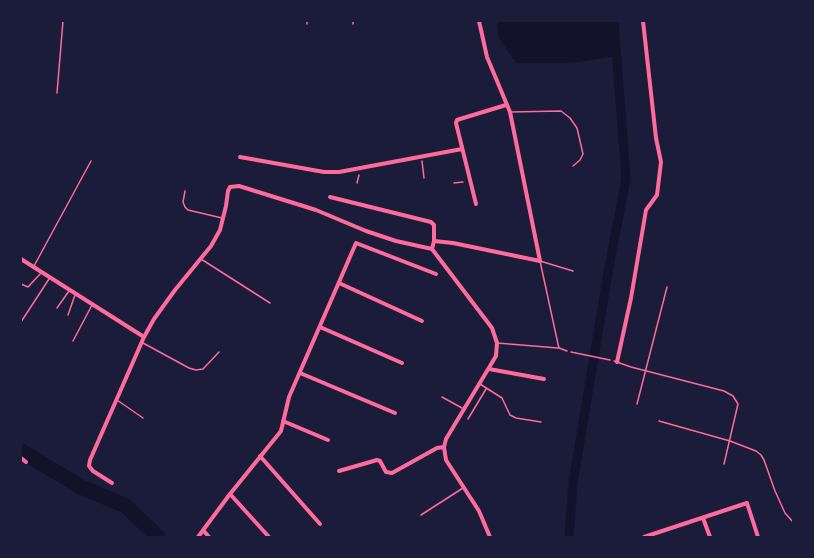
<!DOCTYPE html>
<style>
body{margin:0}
#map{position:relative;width:814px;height:558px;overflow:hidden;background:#1b1b3a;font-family:Helvetica,sans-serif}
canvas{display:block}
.frame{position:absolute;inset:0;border:22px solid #1b1b3a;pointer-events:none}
</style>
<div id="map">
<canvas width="814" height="558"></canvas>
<div class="frame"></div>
</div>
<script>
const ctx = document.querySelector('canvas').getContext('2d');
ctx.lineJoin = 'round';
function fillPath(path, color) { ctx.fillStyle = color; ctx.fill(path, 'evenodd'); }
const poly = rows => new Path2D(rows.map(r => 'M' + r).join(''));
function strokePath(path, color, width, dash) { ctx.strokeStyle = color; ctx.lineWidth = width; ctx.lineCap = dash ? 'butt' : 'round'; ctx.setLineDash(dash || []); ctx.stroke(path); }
fillPath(poly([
 [497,21,614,21,617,56,570,63,516,63,499,38]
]), '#12122b');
strokePath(poly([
 [569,537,573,483,609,267,626,179,614,21]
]), '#12122b', 9);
strokePath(poly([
 [21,451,81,487,126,506,158,537]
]), '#12122b', 15);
strokePath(poly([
 [307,24,307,21],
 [353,24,353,21],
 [422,161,424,178],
 [357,183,359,175],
 [454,183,463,182],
 [571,352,610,360]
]), '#ff6b9d', 1.5);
strokePath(poly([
 [57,93,63,21],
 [510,112,561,111,570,118,577,128,583,154,580,160,573,166],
 [185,191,183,202,185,207,188,210,222,218],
 [201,259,270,303],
 [34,266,91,161],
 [21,284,28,287,41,273],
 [57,308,69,291],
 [68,315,75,295],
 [21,322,49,279],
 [73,341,92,305],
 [143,343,189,368,196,370,203,369,219,352],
 [497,343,558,348],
 [567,351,559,348,558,344,540,261,573,271],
 [614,361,631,367,724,391,733,396,738,404,724,464],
 [480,384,502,398,510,415,516,418,541,422],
 [442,397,462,408],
 [117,400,143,418],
 [637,404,667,287],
 [468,419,486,389],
 [659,421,730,441,756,451,761,455,764,460,775,491,785,513,793,522],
 [421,515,463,488]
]), '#ff6b9d', 1.5);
strokePath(poly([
 [240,157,324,172,339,172,462,149],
 [330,197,431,222,434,225,434,241,432,249],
 [476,204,456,123,457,120,460,119,506,105],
 [434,241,453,243,540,261,510,112,487,57,479,21],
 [21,259,144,337],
 [339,283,422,321],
 [320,327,402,363],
 [617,362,631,298,646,210,657,195,661,162,656,138,643,21],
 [489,369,544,379],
 [300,373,395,413],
 [283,421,328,440],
 [260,456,320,524],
 [21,458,26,462],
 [339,471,377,460,380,461,386,472,392,473,437,448,444,447],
 [112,483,93,471,89,466,90,460,144,337,154,319,175,290,211,246,220,230,226,206,228,191,230,187,239,186,316,210,366,231,396,241,432,249,492,328,497,343,496,356,446,439,444,447,446,460,479,511,490,537],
 [230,494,269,537],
 [703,518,710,537],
 [203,530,209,537],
 [198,537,230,494,281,431,289,397,356,243,436,274],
 [644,537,747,503,758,537]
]), '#ff6b9d', 4);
</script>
